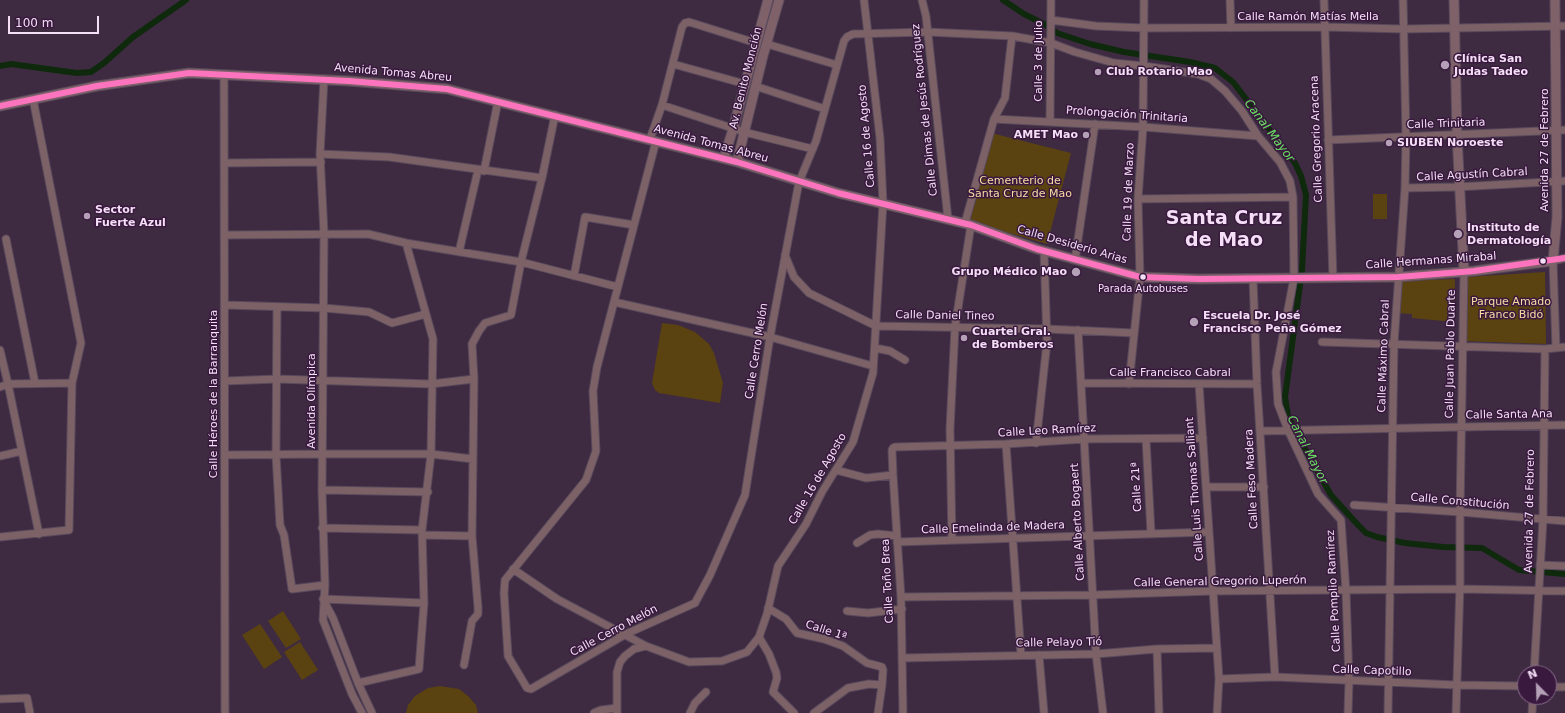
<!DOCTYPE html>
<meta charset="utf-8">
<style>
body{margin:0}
#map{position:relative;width:1565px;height:713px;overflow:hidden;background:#3e2b41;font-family:"DejaVu Sans",sans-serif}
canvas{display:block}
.north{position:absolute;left:1517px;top:665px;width:40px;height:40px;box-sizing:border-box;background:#39193e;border:1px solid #846888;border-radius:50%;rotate:337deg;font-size:11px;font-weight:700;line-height:16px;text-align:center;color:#f4dff7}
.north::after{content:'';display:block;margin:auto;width:14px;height:18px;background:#b4a0b7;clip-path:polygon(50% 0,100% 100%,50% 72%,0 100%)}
.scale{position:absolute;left:8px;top:16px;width:91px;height:18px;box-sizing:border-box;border:2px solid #f4dff7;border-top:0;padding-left:5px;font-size:12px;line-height:14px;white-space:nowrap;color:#f4dff7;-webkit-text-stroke:3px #39193e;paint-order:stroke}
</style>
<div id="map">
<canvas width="1565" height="713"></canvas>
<div class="north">N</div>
<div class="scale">100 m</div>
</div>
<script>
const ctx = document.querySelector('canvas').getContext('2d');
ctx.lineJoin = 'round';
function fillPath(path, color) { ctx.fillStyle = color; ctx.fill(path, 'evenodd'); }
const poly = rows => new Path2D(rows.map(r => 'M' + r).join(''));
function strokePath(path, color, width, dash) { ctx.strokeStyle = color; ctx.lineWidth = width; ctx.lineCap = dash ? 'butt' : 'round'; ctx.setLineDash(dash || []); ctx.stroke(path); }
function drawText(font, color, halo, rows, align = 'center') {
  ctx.font = font + ' "DejaVu Sans",sans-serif'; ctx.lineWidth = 3; ctx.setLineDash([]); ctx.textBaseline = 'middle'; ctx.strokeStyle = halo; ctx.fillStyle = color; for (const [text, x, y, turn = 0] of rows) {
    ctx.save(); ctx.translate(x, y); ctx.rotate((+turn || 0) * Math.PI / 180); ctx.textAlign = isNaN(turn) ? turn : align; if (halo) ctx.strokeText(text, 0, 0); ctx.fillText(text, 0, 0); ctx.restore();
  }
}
fillPath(poly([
 [991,133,1071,153,1047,244,968,221],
 [1373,194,1387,194,1387,219,1373,219],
 [1545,272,1546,344,1463,341,1466,277],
 [1455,279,1454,322,1412,318,1412,314,1396,313,1398,281],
 [662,323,678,325,695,332,709,344,714,353,723,383,720,403,659,393,655,390,652,383],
 [283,611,301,639,286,648,268,621],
 [260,624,282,657,264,669,242,635],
 [300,642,318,670,302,680,284,652],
 [440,686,459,689,468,696,476,705,478,713,406,713,408,705,415,696,428,688]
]), '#5b4211');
strokePath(poly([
 [1003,0,1024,14,1046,25,1057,33,1090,44,1124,52,1190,62,1215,68,1233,82,1295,163,1301,176,1306,195,1302,270,1285,397,1288,416,1299,438,1331,495,1358,525,1366,533,1377,537,1405,543,1443,547,1482,548,1519,570,1565,574],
 [0,66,11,64,77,73,91,72,104,63,133,37,186,0]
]), '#0f290d', 6);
const minor = poly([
 [922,0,926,16,948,219],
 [1230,0,1231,28],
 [1324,0,1333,278],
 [1051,20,1096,26,1144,28,1325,27,1404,29,1565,26],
 [767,44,837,65],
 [673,64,745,84],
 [224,75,225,713],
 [324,79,320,154,324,233,322,490,325,585,323,620,352,694,362,713],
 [755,86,825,109],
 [662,105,744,132,813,149],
 [994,119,1143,127,1258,136],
 [1050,122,1051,0],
 [650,139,662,105,682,27,685,23,689,22,756,43],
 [1328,140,1565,130],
 [656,141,597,367,593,391,596,451,586,480,505,580,504,593,508,656,527,688,531,689,626,634,695,603,710,575,745,495,770,337,799,182,816,141,844,41,847,37,853,34,928,32,1012,36,1051,43,1075,52,1114,63,1144,66,1198,74,1211,79,1225,91,1242,111,1258,136,1280,162,1290,181,1293,197,1294,278,1276,372,1278,404,1288,430,1318,494,1341,520,1346,591,1349,681,1348,713],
 [320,154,389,157,542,178],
 [224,163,321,162],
 [484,171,498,101],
 [1405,188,1457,187,1565,181],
 [1138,199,1293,197],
 [965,223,994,119,1005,98,1012,36],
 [225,235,368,234,406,243,521,262,618,287],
 [6,239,35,383],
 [459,252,478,170],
 [785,255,794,277,809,293,876,326,1047,329,1134,333],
 [1075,260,1095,124],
 [574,276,585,217,634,225],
 [1253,279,1257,384,1275,677],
 [614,302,770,337,873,366],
 [225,305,324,308,369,312,392,323,426,314],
 [277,307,276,455,280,525,284,535,292,589,325,585],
 [1078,330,1096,654,1103,713],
 [1322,342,1545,349,1565,347],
 [875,348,890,351,905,360],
 [1556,348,1553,261,1565,258],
 [0,350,8,384,39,534],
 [225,381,277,379,431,384,474,379],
 [1082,383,1257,384],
 [1129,384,1140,277,1138,199,1143,127,1144,0],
 [1199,384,1219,679,1217,713],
 [0,387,8,384,72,383],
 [1261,431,1565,425],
 [1146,439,1151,533],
 [1036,443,1047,342,1044,251],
 [1006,444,1021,655],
 [225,455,323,454,431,454,473,459],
 [0,456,22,451],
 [836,470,866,478,893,475],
 [1207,487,1264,487],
 [322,490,428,492],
 [1354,505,1460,512,1565,521],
 [322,528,422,530],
 [422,535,472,536],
 [0,537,69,530,72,383,81,343,33,99],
 [952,540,950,429,955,327,971,225],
 [897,542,1209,532],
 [857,543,870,535,878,534,897,536],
 [1540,565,1565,566],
 [513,569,557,599,646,646,689,662,722,661,747,652,759,637,767,614,778,566,806,524,822,492,853,442,873,373,883,203,880,138,864,0],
 [901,597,1092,595,1213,591,1460,589,1565,591],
 [323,599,424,603],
 [324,601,333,618,358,683,372,713],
 [768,608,786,619,797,633,824,639,843,646,867,663,882,667,883,670,882,685,878,713],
 [847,611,868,613,902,609],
 [759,637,769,654,776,672,777,678,773,692,794,713],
 [1157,649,1159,713],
 [1039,655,1044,713],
 [902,658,1096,654,1157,649,1216,648],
 [464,665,472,621,478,614,478,607,472,536,474,379,472,344,479,331,485,323,511,315,521,262,542,178,555,115],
 [1534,673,1543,520,1545,349],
 [1219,679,1275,677,1456,685,1525,686],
 [358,683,419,669,424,603,422,530,431,454,433,339,406,243],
 [1549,687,1565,687],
 [0,699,27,698,30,713],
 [594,713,601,710,617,708],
 [617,713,617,672,620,662,625,656,634,649,646,646],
 [690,713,695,703,706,692],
 [814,713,848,688,869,684,882,685],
 [903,713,901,597,893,475,892,450,893,448,895,447,1006,444,1085,439,1203,438],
 [1388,713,1394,343,1405,188,1406,137,1403,0],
 [1456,713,1460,584,1460,512,1464,272],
 [1532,713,1533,697]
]);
const major = poly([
 [1454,0,1457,135,1464,272],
 [0,106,97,86,189,73,349,81,447,89,737,162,838,193,971,225,1037,249,1140,277,1198,279,1398,277,1474,271,1553,261,1557,217,1555,0],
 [724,158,733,129,768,0],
 [737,162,763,56,779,0]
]);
strokePath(minor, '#59495c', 9);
strokePath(major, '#59495c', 11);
strokePath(minor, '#7c6266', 7);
strokePath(major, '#7e6169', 9);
strokePath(poly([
 [0,106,97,86,189,73,349,81,447,89,737,162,838,193,971,225,1037,249,1140,277,1198,279,1398,277,1474,271,1565,258]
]), '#fc73be', 6);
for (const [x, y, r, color] of [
 [1445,65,5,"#b4a0b7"],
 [1098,72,4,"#b4a0b7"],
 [1086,135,4,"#b4a0b7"],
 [1389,143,4,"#b4a0b7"],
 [87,216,4,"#b4a0b7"],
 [1458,234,5,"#b4a0b7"],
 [1543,261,3.5,"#f4dff7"],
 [1076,272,5,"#b4a0b7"],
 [1143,277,3.5,"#f4dff7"],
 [1194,322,5,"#b4a0b7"],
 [964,338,4,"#b4a0b7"]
]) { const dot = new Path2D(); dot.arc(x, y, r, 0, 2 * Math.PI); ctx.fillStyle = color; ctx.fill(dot); strokePath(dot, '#39193e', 1.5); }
drawText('10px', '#f4dff7', '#39193e', [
 ["Parada Autobuses",1143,289]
]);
drawText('11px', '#f4dff7', '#39193e', [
 ["Calle Ramón Matías Mella",1308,17],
 ["Calle 3 de Julio",1039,61,-90],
 ["Avenida Tomas Abreu",393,73,5],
 ["Av. Benito Monción",746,78,-76],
 ["Calle Dimas de Jesús Rodríguez",925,110,-96],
 ["Prolongación Trinitaria",1127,115,4],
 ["Calle Trinitaria",1446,124,-2],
 ["Calle 16 de Agosto",867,136,-95],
 ["Calle Gregorio Aracena",1317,139,-92],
 ["Avenida Tomas Abreu",711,144,15],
 ["Avenida 27 de Febrero",1545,150,-90],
 ["Calle Agustín Cabral",1472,175,-3],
 ["Calle 19 de Marzo",1129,192,-88],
 ["Calle Desiderio Arias",1072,245,16],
 ["Calle Hermanas Mirabal",1431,261,-4],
 ["Calle Daniel Tineo",945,316,1],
 ["Calle Cerro Melón",757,351,-81],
 ["Calle Juan Pablo Duarte",1451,354,-89],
 ["Calle Máximo Cabral",1384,356,-88],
 ["Calle Francisco Cabral",1170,373],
 ["Calle Héroes de la Barranquita",214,394,-90],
 ["Avenida Olímpica",312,401,-90],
 ["Calle Santa Ana",1509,415,-1],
 ["Calle Leo Ramírez",1047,431,-3],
 ["Calle 16 de Agosto",818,479,-60],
 ["Calle Feso Madera",1252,479,-93],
 ["Calle 21ª",1137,487,-93],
 ["Calle Luis Thomas Salliant",1195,489,-94],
 ["Calle Constitución",1460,502,5],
 ["Avenida 27 de Febrero",1530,511,-89],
 ["Calle Alberto Bogaert",1078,522,-93],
 ["Calle Emelinda de Madera",993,528,-2],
 ["Calle Toño Brea",888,581,-93],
 ["Calle General Gregorio Luperón",1220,582,-1],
 ["Calle Pomplio Ramírez",1334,591,-93],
 ["Calle Cerro Melón",614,631,-28],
 ["Calle 1ª",826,631,18],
 ["Calle Pelayo Tió",1059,643,-1],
 ["Calle Capotillo",1372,671,2]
]);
drawText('bold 11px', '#f4dff7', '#39193e', [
 ["Clínica San",1454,59],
 ["Judas Tadeo",1454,72],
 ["Club Rotario Mao",1106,72],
 ["AMET Mao",1078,135,"right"],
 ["SIUBEN Noroeste",1397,143],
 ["Sector",95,210],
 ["Fuerte Azul",95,223],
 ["Instituto de",1467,228],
 ["Dermatología",1467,241],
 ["Grupo Médico Mao",1067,272,"right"],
 ["Escuela Dr. José",1203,316],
 ["Francisco Peña Gómez",1203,329],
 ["Cuartel Gral.",972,332],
 ["de Bomberos",972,345]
], 'left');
drawText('11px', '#fadca4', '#39193e', [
 ["Cementerio de",1020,181],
 ["Santa Cruz de Mao",1020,194],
 ["Parque Amado",1511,302],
 ["Franco Bidó",1511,315]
]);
drawText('italic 12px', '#6ae062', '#39193e', [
 ["Canal Mayor",1269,131,53],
 ["Canal Mayor",1307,450,63]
]);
drawText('bold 19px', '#f4dff7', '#39193e', [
 ["Santa Cruz",1224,219],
 ["de Mao",1224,241]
]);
</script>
